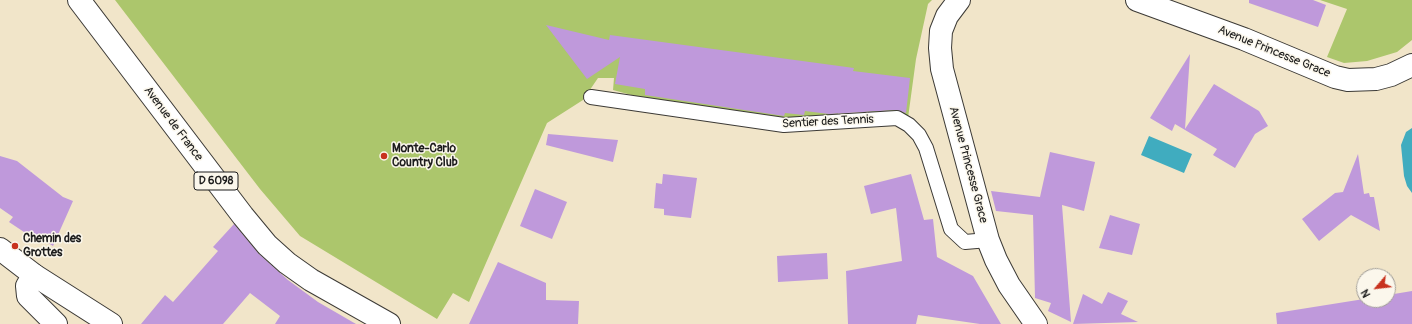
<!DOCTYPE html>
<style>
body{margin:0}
#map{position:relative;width:1412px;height:324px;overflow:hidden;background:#f1e5c9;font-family:Pangolin,sans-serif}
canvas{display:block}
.north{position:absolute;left:1356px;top:268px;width:40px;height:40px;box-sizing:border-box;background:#fbf7ec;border:1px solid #a29f99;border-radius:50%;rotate:242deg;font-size:11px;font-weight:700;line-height:16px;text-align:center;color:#1c1c1c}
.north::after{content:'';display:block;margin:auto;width:14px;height:18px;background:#c8321e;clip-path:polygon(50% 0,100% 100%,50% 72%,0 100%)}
</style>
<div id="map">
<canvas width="1412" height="324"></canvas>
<div class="north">N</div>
</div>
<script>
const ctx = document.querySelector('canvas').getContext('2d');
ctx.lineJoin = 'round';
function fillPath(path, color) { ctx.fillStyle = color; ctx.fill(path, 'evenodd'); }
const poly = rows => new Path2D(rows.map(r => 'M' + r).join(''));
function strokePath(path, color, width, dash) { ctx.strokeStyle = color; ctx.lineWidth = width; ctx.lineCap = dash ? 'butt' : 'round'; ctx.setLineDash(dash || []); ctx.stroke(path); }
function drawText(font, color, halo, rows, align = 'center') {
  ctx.font = font + ' Pangolin,sans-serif'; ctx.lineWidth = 3; ctx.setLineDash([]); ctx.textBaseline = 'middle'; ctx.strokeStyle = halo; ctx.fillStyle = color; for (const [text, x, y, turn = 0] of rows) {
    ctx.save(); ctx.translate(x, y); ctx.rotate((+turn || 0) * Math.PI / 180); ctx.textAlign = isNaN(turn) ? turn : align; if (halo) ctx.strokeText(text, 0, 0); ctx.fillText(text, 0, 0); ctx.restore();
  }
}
fillPath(poly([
 [115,0,932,0,928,4,916,59,908,118,839,109,837,118,783,121,672,106,613,90,614,78,598,78,583,100,547,123,469,302,453,293,437,319,300,236,260,189],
 [1320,0,1412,0,1412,40,1397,52,1367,61,1344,63,1327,57,1347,9]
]), '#acc66c');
fillPath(poly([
 [1412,128,1412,193,1407,186,1404,176,1401,145,1406,132],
 [1149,136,1192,154,1184,173,1141,155]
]), '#40acbf');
fillPath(poly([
 [1249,0,1313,0,1326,5,1318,27,1249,3],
 [546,25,609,40,610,35,854,68,853,71,910,78,906,113,896,110,829,114,805,111,804,115,785,113,784,116,645,95,645,89,615,84,620,57,587,79],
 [1190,54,1185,129,1214,84,1259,111,1268,126,1255,134,1235,168,1213,155,1217,149,1175,124,1172,131,1150,118],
 [548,134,618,140,613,162,546,145],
 [1050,152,1095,162,1084,211,1062,205,1071,322,1048,311,1051,303,1035,298,1033,215,996,211,991,191,1040,197],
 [1358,154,1364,194,1369,193,1370,197,1374,197,1380,231,1351,215,1319,241,1302,219,1335,193,1343,192],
 [0,156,17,161,63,197,73,201,53,246,30,231,27,234,9,222,13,217,0,208],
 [663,174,697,178,691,218,664,215,664,209,654,208,656,183,662,184],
 [911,174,924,220,933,219,937,257,973,276,1001,324,980,324,918,315,916,324,848,324,846,271,902,261,896,208,871,214,864,186],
 [535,189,567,202,552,239,520,226],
 [1110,215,1140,224,1132,255,1099,248],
 [234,224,259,254,288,280,318,302,356,324,275,324,280,316,250,293,223,324,141,324,165,295,173,302,218,251,213,247],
 [827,253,828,279,778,282,777,256],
 [498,262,546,283,546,300,579,301,578,324,469,324],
 [1412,291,1412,324,1277,324,1276,313,1364,299,1388,300,1388,295],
 [1108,292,1128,301,1121,314,1138,322,1073,324,1083,294,1102,304]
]), '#bf99db');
const service = poly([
 [591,97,784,125,897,118,909,125,919,135,926,148,951,229,965,242,988,240]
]);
const minor = poly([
 [34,275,27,286,28,296,56,324]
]);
const tertiary = poly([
 [0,249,34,275,111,324]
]);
const primary = poly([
 [79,0,243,216,267,245,287,263,311,280,389,324],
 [959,0,947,16,941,31,940,48,942,69,988,240,996,260,1009,285,1036,324],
 [1137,0,1244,39,1335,77,1348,80,1376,79,1391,75,1412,65]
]);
strokePath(service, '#3c3a36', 16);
strokePath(minor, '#3c3a36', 24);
strokePath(tertiary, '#3c3a36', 24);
strokePath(primary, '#3c3a36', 24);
strokePath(service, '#fff', 14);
strokePath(minor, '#fff', 22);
strokePath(tertiary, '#fff', 22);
strokePath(primary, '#fff', 22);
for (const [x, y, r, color] of [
 [384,156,4,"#c8321e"],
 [15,246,4,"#c8321e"]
]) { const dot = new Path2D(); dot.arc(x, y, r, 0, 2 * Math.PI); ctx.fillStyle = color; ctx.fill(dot); strokePath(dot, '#fbf7ec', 1.5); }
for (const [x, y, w] of [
 [216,181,44]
]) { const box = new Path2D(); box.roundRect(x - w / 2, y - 9, w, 18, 3); ctx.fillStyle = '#fbf7ec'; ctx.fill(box); strokePath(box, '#1c1c1c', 1); }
drawText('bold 11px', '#1c1c1c', null, [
 ["D 6098",216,181]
]);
drawText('12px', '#1c1c1c', '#fbf7ec', [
 ["Avenue Princesse Grace",1274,52,22],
 ["Sentier des Tennis",828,122,-3],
 ["Avenue de France",173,124,53],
 ["Avenue Princesse Grace",968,165,75]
]);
drawText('bold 12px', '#1c1c1c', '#fbf7ec', [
 ["Monte-Carlo",392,149],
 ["Country Club",392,163],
 ["Chemin des",23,239],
 ["Grottes",23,253]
], 'left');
</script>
